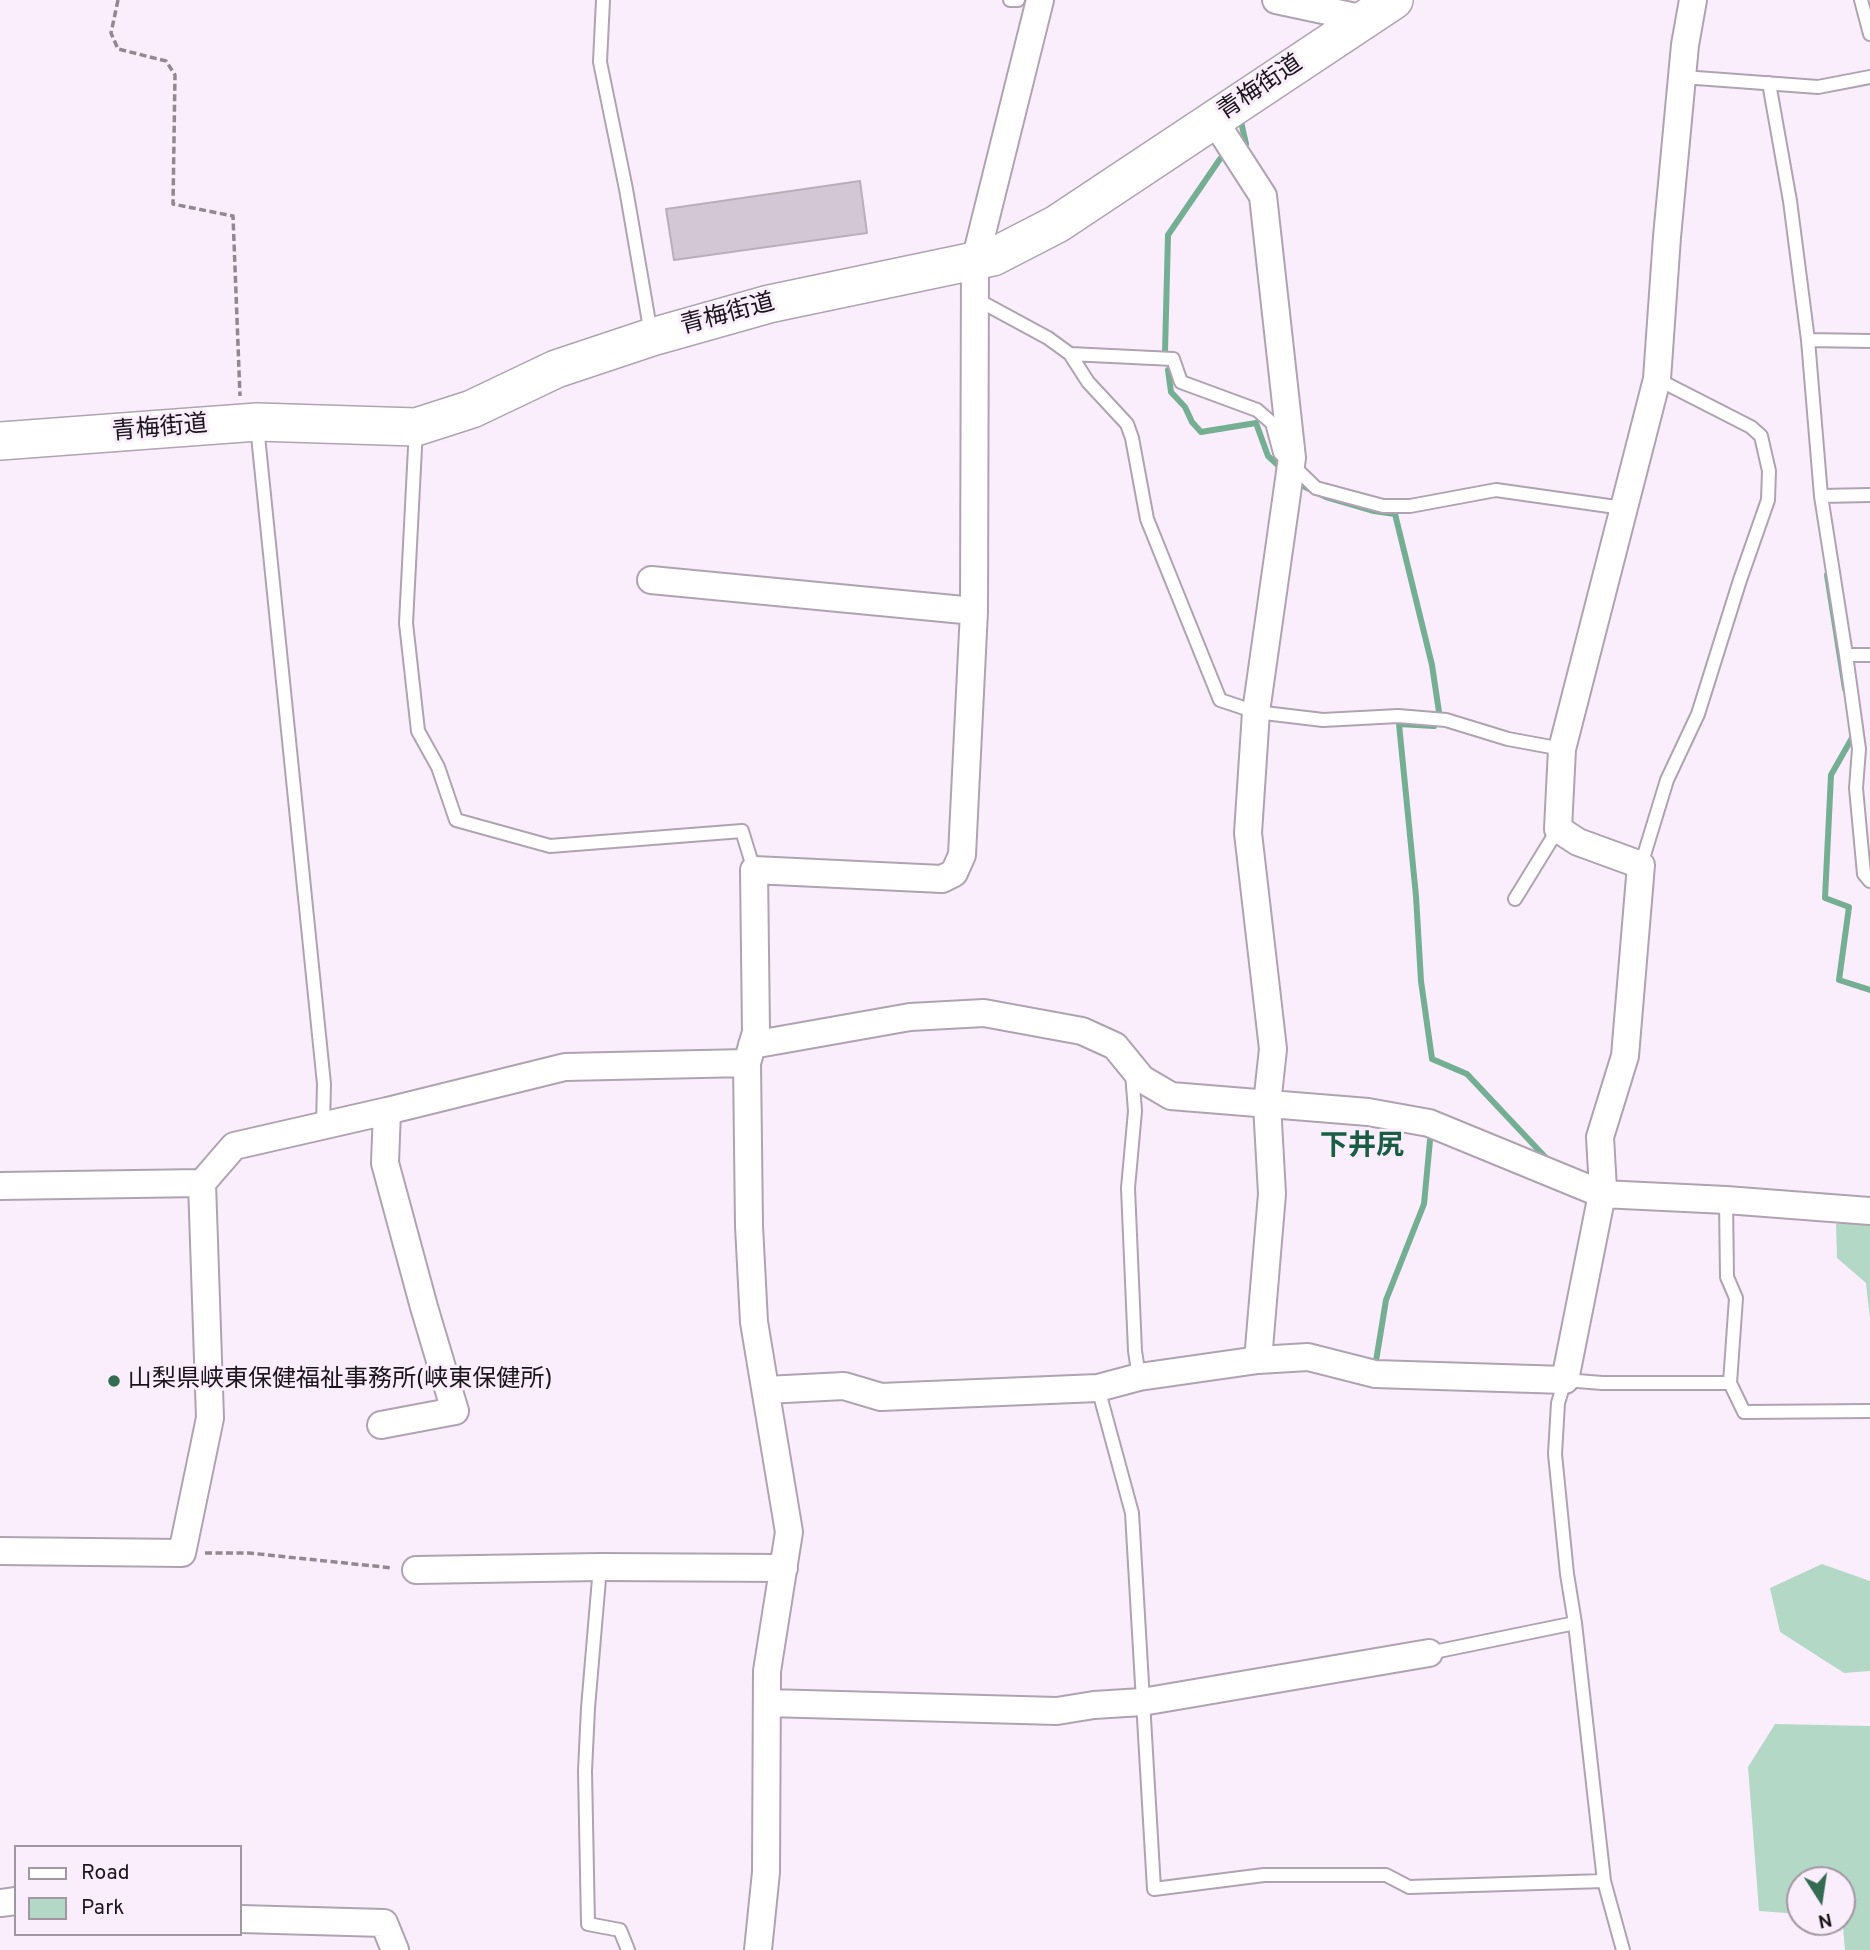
<!DOCTYPE html>
<meta charset="utf-8">
<style>
body{margin:0}
#map{position:relative;width:1870px;height:1950px;overflow:hidden;background:#fbeefc;font-family:Overpass,sans-serif}
canvas{display:block}
.legend{position:absolute;left:14px;top:1845px;width:228px;height:91px;box-sizing:border-box;background:#fbeefc;border:2px solid #a197a2;margin:0;padding:9px 12px;list-style:none;font-size:21px;color:#19151a}
.legend li{display:flex;align-items:center;gap:14px;height:35px}
.legend b{width:35px;border:2px solid #a197a2}
.north{position:absolute;left:1786px;top:1866px;width:70px;height:70px;box-sizing:border-box;background:#fbeefc;border:2px solid #a197a2;border-radius:50%;rotate:168deg;font-size:19px;font-weight:700;line-height:28px;text-align:center;color:#19151a}
.north::after{content:'';display:block;margin:auto;width:24px;height:32px;background:#336b53;clip-path:polygon(50% 0,100% 100%,50% 72%,0 100%)}
</style>
<div id="map">
<canvas width="1870" height="1950"></canvas>
<ul class="legend">
<li><b style="height:9px;background:#fff"></b>Road</li>
<li><b style="height:19px;background:#b3d9c6"></b>Park</li>
</ul>
<div class="north">N</div>
</div>
<script>
const ctx = document.querySelector('canvas').getContext('2d');
ctx.lineJoin = 'round';
function fillPath(path, color) { ctx.fillStyle = color; ctx.fill(path, 'evenodd'); }
const poly = rows => new Path2D(rows.map(r => 'M' + r).join(''));
function strokePath(path, color, width, dash) { ctx.strokeStyle = color; ctx.lineWidth = width; ctx.lineCap = dash ? 'butt' : 'round'; ctx.setLineDash(dash || []); ctx.stroke(path); }
function drawText(font, color, halo, rows, align = 'center') {
  ctx.font = font + ' Overpass,"Noto Sans JP",sans-serif'; ctx.lineWidth = 6; ctx.setLineDash([]); ctx.textBaseline = 'middle'; ctx.strokeStyle = halo; ctx.fillStyle = color; for (const [text, x, y, turn = 0] of rows) {
    ctx.save(); ctx.translate(x, y); ctx.rotate((+turn || 0) * Math.PI / 180); ctx.textAlign = isNaN(turn) ? turn : align; if (halo) ctx.strokeText(text, 0, 0); ctx.fillText(text, 0, 0); ctx.restore();
  }
}
fillPath(poly([
 [1860,1218,1870,1219,1870,1319,1866,1283,1837,1258,1836,1224],
 [1822,1564,1870,1581,1870,1671,1844,1673,1780,1632,1770,1588],
 [1775,1724,1870,1726,1870,1950,1845,1950,1842,1917,1842,1880,1800,1880,1800,1914,1759,1911,1748,1767]
]), '#b3d9c6');
strokePath(poly([
 [1240,117,1246,144],
 [1165,352,1168,235,1220,159],
 [1168,370,1171,392,1185,407,1192,422,1201,432,1256,423,1268,456,1282,469],
 [1305,487,1326,497,1374,511,1395,514,1432,665,1439,712],
 [1827,575,1845,689],
 [1434,726,1399,724,1416,896,1421,981,1432,1059,1467,1074,1548,1160],
 [1852,734,1852,738,1831,775,1825,898,1849,907,1839,980,1870,990],
 [1376,1361,1386,1300,1424,1204,1431,1130]
]), '#75af93', 6);
const building = poly([
 [860,181,867,233,674,260,666,209,860,181]
]);
fillPath(building, '#d4c7d5');
strokePath(building, '#baaebb', 2);
const service = poly([
 [603,0,600,62,626,189,651,334],
 [1010,0,1018,0],
 [1861,0,1870,34],
 [1683,77,1818,87,1870,77],
 [1769,83,1790,201,1808,340,1821,496,1846,655,1859,749,1856,788,1864,874,1870,881],
 [976,299,1048,338,1070,354,1088,382,1127,424,1132,438,1147,519,1220,700,1256,712,1323,720,1398,716,1446,720,1508,739,1562,749],
 [1808,340,1870,341],
 [1070,354,1173,359,1181,382,1257,410,1272,423,1280,453,1316,488,1383,506,1410,506,1496,490,1623,508],
 [257,426,324,1084,323,1126],
 [416,428,406,623,418,731,438,767,456,820,550,846,742,831,754,870],
 [1821,496,1870,495],
 [1846,655,1870,655],
 [1641,865,1667,780,1698,714,1740,580,1768,500,1769,471,1761,436,1751,427,1657,379],
 [1515,899,1558,829],
 [1132,1073,1135,1111,1128,1188,1135,1351,1139,1377],
 [1730,1383,1744,1412,1870,1411],
 [1098,1388,1132,1513,1154,1889,1264,1875,1386,1875,1409,1887,1604,1881],
 [600,1567,588,1708,585,1771,588,1924,620,1930,628,1950],
 [1429,1653,1575,1623],
 [1623,1950,1604,1881,1575,1623,1567,1574,1555,1454,1558,1403,1565,1380,1602,1383,1730,1383,1736,1298,1727,1277,1726,1200]
]);
const minor = poly([
 [1276,0,1365,19],
 [1214,120,1263,196,1292,458,1256,712,1248,833,1273,1049,1267,1104,1272,1194,1258,1360],
 [651,580,974,611],
 [752,1045,910,1017,984,1013,1082,1031,1115,1046,1142,1079,1171,1096,1368,1112,1429,1123,1602,1194,1726,1200,1870,1211],
 [387,1111,565,1067,747,1063],
 [0,1186,202,1183],
 [766,1390,844,1386,881,1397,1098,1388,1139,1377,1258,1360,1308,1357,1375,1374,1565,1380,1603,1189,1600,1137,1625,1056,1641,865,1578,842,1558,829,1562,749,1657,379,1667,237,1685,45,1693,0],
 [0,1551,182,1553,210,1418,202,1183,234,1146,387,1111,385,1163,424,1307,455,1411,381,1425],
 [416,1570,600,1567,784,1568],
 [768,1703,1057,1711,1094,1705,1142,1702,1429,1653],
 [0,1903,16,1901],
 [240,1919,384,1923,395,1950],
 [758,1950,766,1872,767,1671,789,1532,754,1322,749,1226,747,1063,756,1032,754,870,942,879,954,873,962,855,974,611,975,261,1040,0]
]);
const secondary = poly([
 [0,441,257,422,416,427,472,409,556,369,652,337,769,304,993,257,1057,224,1394,0]
]);
strokePath(service, '#afa3b1', 16);
strokePath(minor, '#afa3b1', 30);
strokePath(secondary, '#afa3b1', 40);
strokePath(poly([
 [118,0,111,33,118,49,166,61,175,75,173,204,233,216,240,396],
 [205,1553,249,1553,393,1568]
]), '#918892', 3.5, [7, 3.5]);
strokePath(service, '#fff', 12);
strokePath(minor, '#fff', 26);
strokePath(secondary, '#fff', 37);
for (const [x, y, r, color] of [
 [114,1381,7,"#336b53"]
]) { const dot = new Path2D(); dot.arc(x, y, r, 0, 2 * Math.PI); ctx.fillStyle = color; ctx.fill(dot); strokePath(dot, '#fbeefc', 2.5); }
drawText('24px', '#19151a', '#fbeefc', [
 ["青梅街道",1261,89,-34],
 ["青梅街道",728,316,-15],
 ["青梅街道",160,430,-5]
]);
drawText('24px', '#19151a', '#fbeefc', [
 ["山梨県峡東保健福祉事務所(峡東保健所)",128,1381]
], 'left');
drawText('bold 28px', '#1a5d43', '#fbeefc', [
 ["下井尻",1362,1148]
]);
</script>
